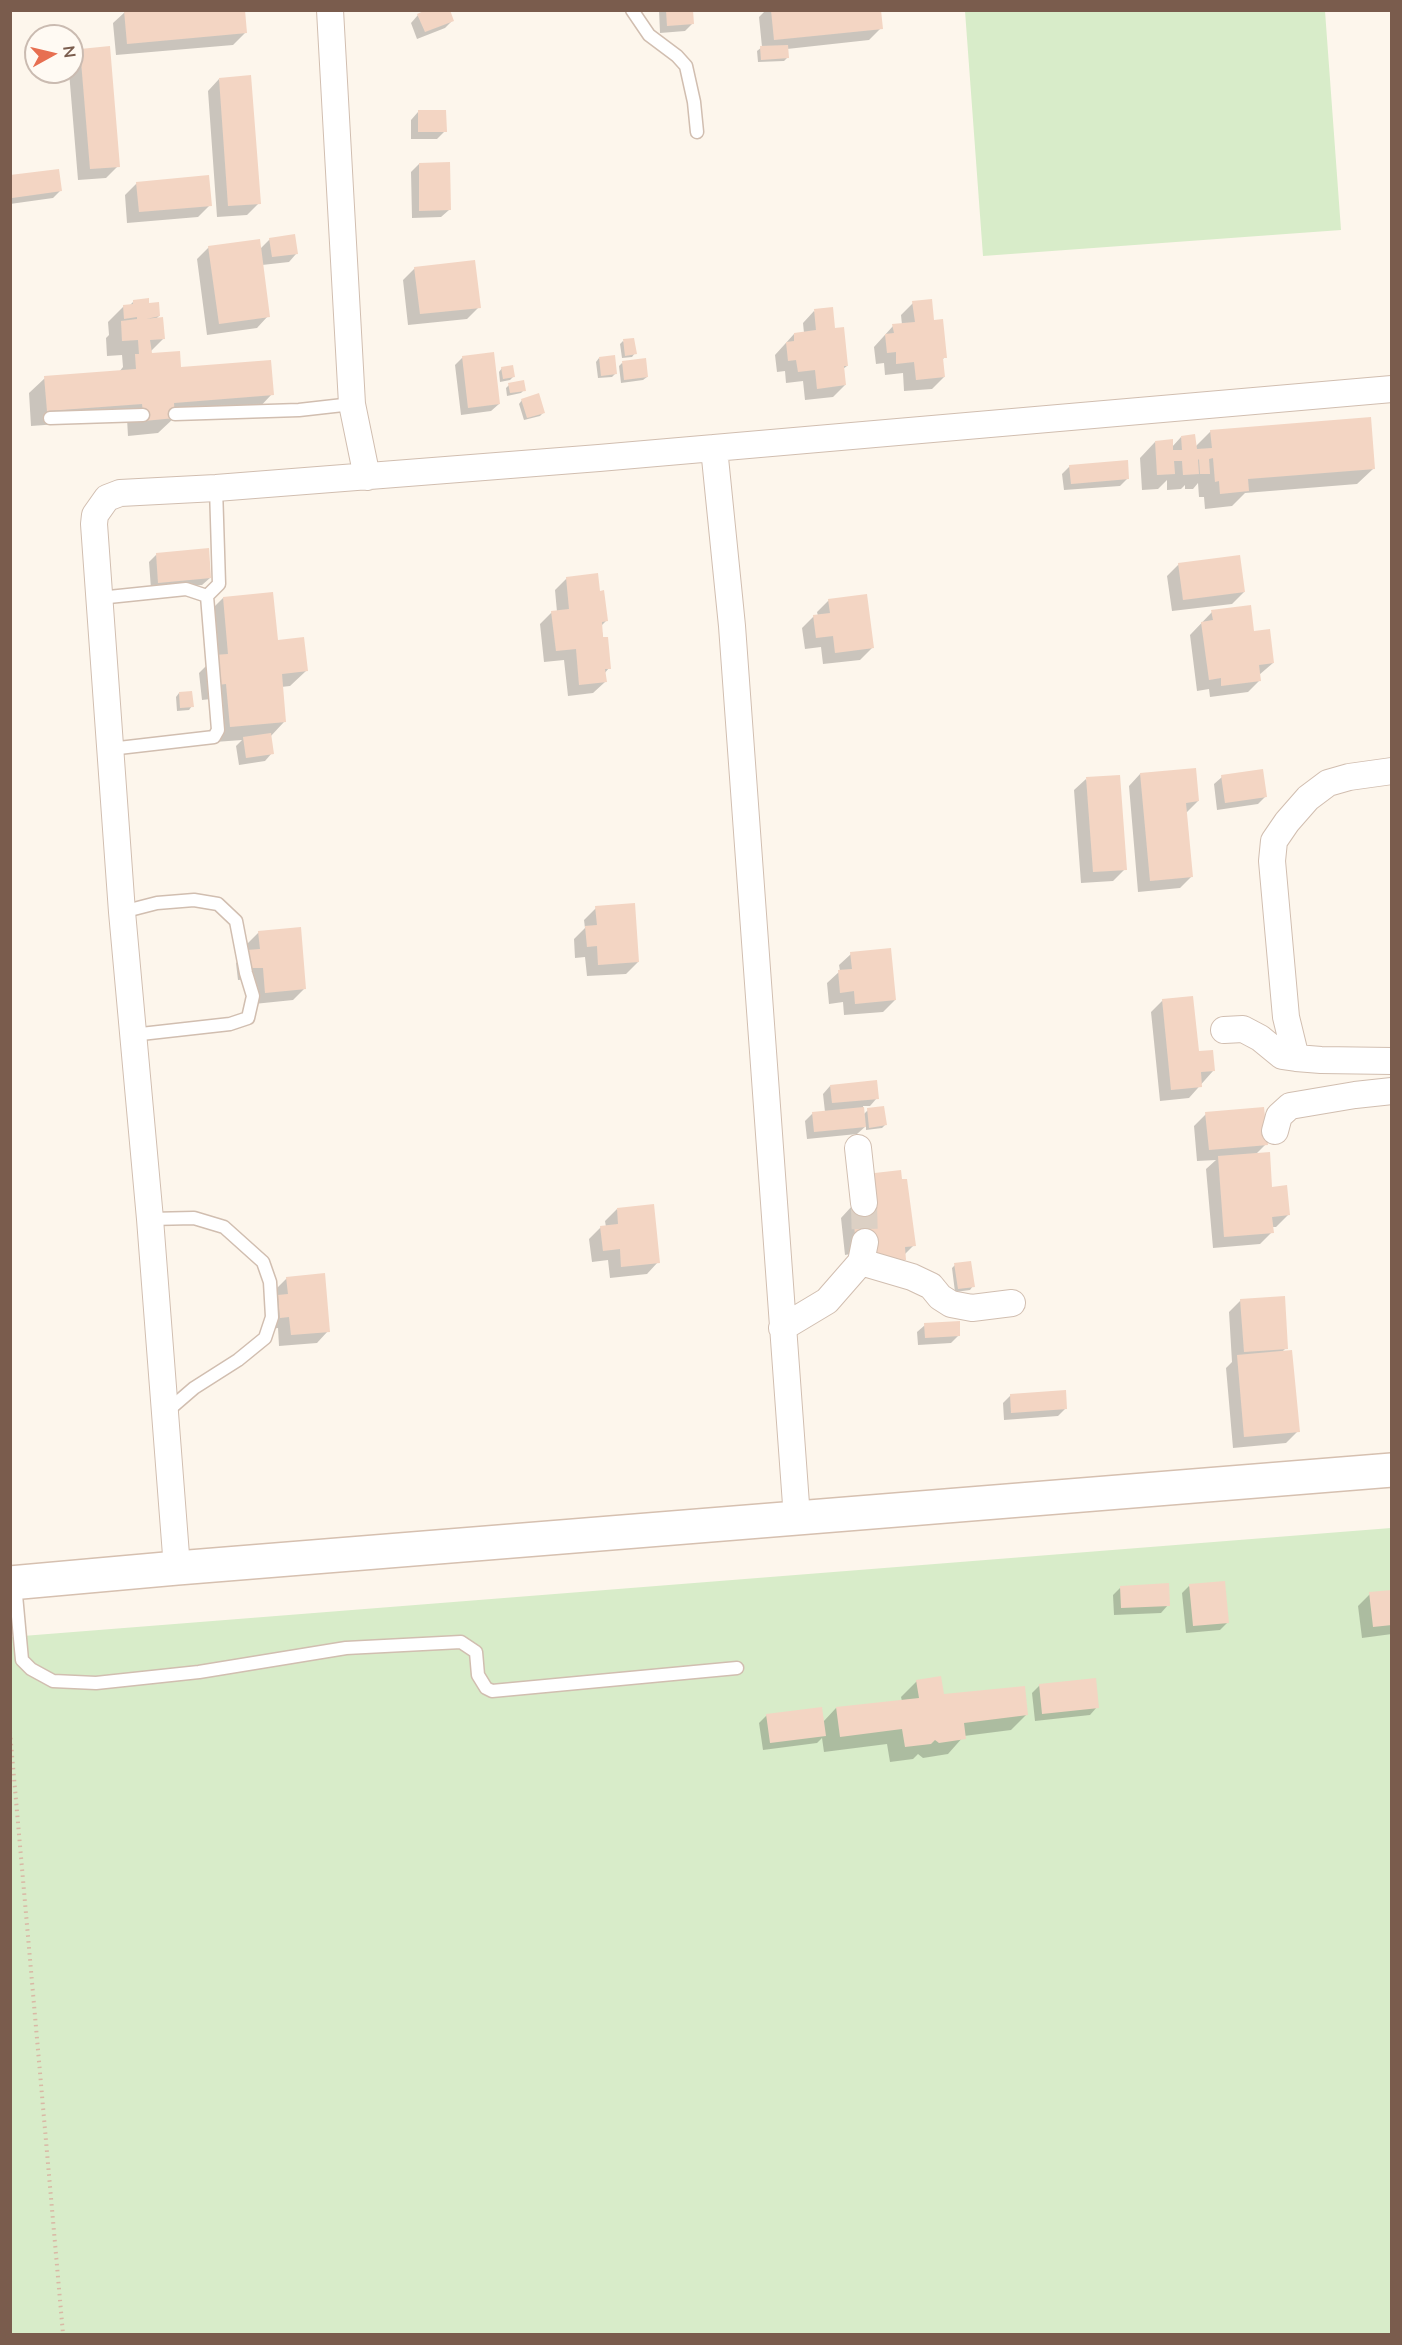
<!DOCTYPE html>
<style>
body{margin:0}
#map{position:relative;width:1402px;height:2345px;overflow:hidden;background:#fdf6ec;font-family:Mulish,sans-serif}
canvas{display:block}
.frame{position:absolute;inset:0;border:12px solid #7a5c4d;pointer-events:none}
.north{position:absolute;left:24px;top:24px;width:60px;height:60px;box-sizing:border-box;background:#fffaf3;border:2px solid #cabbb1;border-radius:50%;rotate:82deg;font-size:16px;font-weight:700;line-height:24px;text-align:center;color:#7a5c4d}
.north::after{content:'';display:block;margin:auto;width:21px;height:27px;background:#e76f51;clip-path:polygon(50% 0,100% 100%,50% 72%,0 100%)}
</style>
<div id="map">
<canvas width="1402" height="2345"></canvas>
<div class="frame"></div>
<div class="north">N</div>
</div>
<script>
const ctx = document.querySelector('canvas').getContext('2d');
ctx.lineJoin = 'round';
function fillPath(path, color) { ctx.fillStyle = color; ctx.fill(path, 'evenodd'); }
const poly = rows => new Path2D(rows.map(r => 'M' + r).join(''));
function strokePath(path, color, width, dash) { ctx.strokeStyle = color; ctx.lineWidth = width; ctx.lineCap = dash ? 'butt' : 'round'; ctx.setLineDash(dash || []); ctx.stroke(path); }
fillPath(poly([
 [965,11,1325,11,1341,230,983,256],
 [1391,1528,1391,2334,11,2334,10,1637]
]), '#d8ecc9');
fillPath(poly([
 [659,10,691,10,693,23,685,31,660,33],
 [766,10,879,10,881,28,869,40,787,49,787,58,784,61,758,62,757,51,762,47,759,17],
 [125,12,245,33,233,45,116,55,113,23],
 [418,15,453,20,445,28,417,39,411,23],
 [80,50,118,166,106,178,78,180,69,72,72,72,72,59],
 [219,79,259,203,247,215,217,217,208,91],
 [418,112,445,131,437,139,411,139,411,120],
 [419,164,449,210,441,217,412,218,411,172],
 [10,176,60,191,53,198,10,204],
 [137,183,210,205,198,217,127,223,125,195],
 [270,239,296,254,289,262,262,265,268,316,257,328,207,335,197,259,209,247,260,249],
 [415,268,479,307,467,319,408,325,403,280],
 [134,301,148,305,159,316,155,320,164,338,150,352,180,368,272,394,257,410,174,418,158,433,128,436,127,419,31,426,29,393,45,378,119,372,123,367,122,355,107,356,106,338,109,335,108,322,124,306,129,306],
 [913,303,933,322,945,357,942,360,944,377,932,389,904,391,903,373,885,375,884,363,876,364,874,347,893,326,902,325,901,315],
 [814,311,834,330,847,366,843,369,845,385,833,397,805,400,803,381,786,383,785,371,777,372,775,355,794,334,804,333,803,323],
 [623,341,635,353,632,357,622,358,620,344],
 [463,357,499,404,491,411,461,415,455,365],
 [599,358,616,373,612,377,598,378,596,362],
 [622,363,647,377,643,380,621,383,619,366],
 [502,368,513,377,510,380,500,382,499,372],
 [509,385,524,390,521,393,507,396,506,388],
 [522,400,544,412,540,416,524,420,519,404],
 [1211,431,1373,469,1357,484,1245,493,1232,506,1205,509,1204,497,1199,497,1198,483,1193,489,1185,489,1185,485,1181,489,1167,490,1167,480,1158,489,1142,490,1140,458,1155,442,1172,447,1181,437,1195,447],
 [1070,466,1128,478,1120,486,1064,490,1062,474],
 [157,554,210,578,202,585,151,589,149,562],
 [1179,564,1244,592,1232,604,1172,611,1167,576],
 [567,578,599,592,606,621,601,626,609,668,604,674,605,682,593,693,568,696,564,660,544,662,540,624,552,612,557,612,555,590],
 [223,598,277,641,306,671,290,686,281,687,284,722,270,737,272,753,265,761,239,765,236,746,242,740,215,742,211,699,202,700,199,673,212,660,207,614],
 [829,600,872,648,860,660,823,664,821,647,805,649,802,628,814,616,818,616,817,612],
 [1212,612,1273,663,1259,675,1259,681,1248,692,1210,697,1209,689,1197,691,1190,635],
 [179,693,192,706,189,710,177,711,176,697],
 [1140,774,1198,801,1186,813,1192,876,1180,888,1138,892,1129,786],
 [1222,777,1266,796,1258,804,1217,810,1214,784],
 [1086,779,1125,869,1113,881,1081,883,1074,790],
 [596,908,638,962,626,974,587,976,585,957,575,958,574,939,585,928,584,920],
 [259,932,304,989,293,1000,254,1004,252,979,238,980,236,963,248,952,247,944],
 [851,954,895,1000,883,1012,844,1015,843,1002,829,1004,827,983,840,971,839,965],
 [1163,1000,1197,1053,1213,1071,1189,1098,1160,1101,1151,1012],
 [830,1086,877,1098,870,1106,863,1106,864,1114,868,1110,885,1125,882,1128,866,1130,866,1126,857,1134,807,1139,805,1121,813,1113,825,1112,823,1094],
 [1206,1114,1266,1144,1256,1154,1271,1188,1288,1215,1276,1227,1272,1227,1272,1232,1260,1244,1213,1248,1206,1169,1216,1160,1197,1161,1194,1126],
 [852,1206,914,1245,904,1255,904,1260,893,1272,861,1252,845,1255,841,1218],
 [617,1209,658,1262,647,1274,610,1278,608,1260,592,1262,589,1239,601,1227,606,1227,605,1221],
 [955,1265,973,1286,970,1290,955,1292,952,1268],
 [287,1278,328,1331,317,1343,279,1346,278,1328,269,1329,275,1290],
 [1241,1300,1286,1348,1282,1352,1298,1431,1286,1443,1233,1448,1226,1368,1232,1362,1229,1312],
 [925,1325,959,1335,951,1343,918,1345,917,1332],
 [1011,1395,1066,1408,1058,1416,1004,1420,1003,1403],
 [1189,1586,1228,1622,1220,1630,1186,1633,1182,1593],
 [1120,1588,1168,1605,1161,1613,1114,1615,1113,1595],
 [1392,1591,1392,1634,1362,1638,1358,1606,1370,1594],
 [917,1681,943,1696,1027,1714,1011,1730,964,1736,948,1754,923,1758,918,1754,913,1759,890,1762,887,1744,824,1752,822,1738,817,1743,763,1750,759,1723,767,1715,823,1722,836,1708,902,1701,901,1697],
 [1040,1685,1097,1707,1090,1715,1035,1721,1032,1693]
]), '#0003');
fillPath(poly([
 [124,10,245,10,247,33,127,44],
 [426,10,450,10,454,21,425,32,417,14],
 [666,10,693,10,694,24,667,26],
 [771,10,881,10,883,29,774,40],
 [788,45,789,58,761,60,760,46],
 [110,46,120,167,90,169,80,49],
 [251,75,261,204,228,206,219,78],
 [418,110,446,110,447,132,418,132],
 [450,162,451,210,419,211,419,163],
 [59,169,62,191,12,198,10,175],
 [209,175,212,206,139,212,136,182],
 [295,234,298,254,272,257,269,238],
 [260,239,270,317,219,324,208,246],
 [475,260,481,308,420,314,414,267],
 [149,298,149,303,159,302,160,316,146,319,163,317,165,339,150,340,152,353,180,351,181,367,271,360,274,395,174,403,175,418,144,421,142,404,47,411,44,376,136,369,135,354,139,354,138,340,122,341,121,321,137,319,137,317,124,319,123,305,133,304,133,300],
 [932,299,934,320,943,319,947,358,943,358,945,377,916,380,914,362,896,364,896,352,887,353,885,334,894,333,892,324,915,322,912,301],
 [833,307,835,328,844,327,848,366,844,366,846,385,817,389,815,370,798,372,796,360,788,361,786,342,794,341,794,333,816,330,814,309],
 [634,338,637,354,625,356,623,339],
 [494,352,500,404,468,408,462,356],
 [615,355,617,374,601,376,599,357],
 [646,358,648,377,624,380,622,361],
 [513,365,515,377,503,379,501,367],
 [524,380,526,391,510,393,508,383],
 [539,393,545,413,527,418,521,399],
 [1371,417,1375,469,1248,479,1249,491,1220,494,1219,481,1215,482,1213,458,1209,459,1210,474,1200,474,1199,459,1198,460,1199,474,1183,475,1182,461,1174,461,1175,474,1157,475,1155,441,1173,439,1173,450,1182,450,1181,436,1195,434,1197,449,1212,448,1210,430],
 [1128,460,1129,479,1071,484,1069,465],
 [209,548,211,578,158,583,156,553],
 [1240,555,1245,592,1183,600,1178,563],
 [598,573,600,591,604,590,608,621,602,622,603,637,608,637,611,669,605,669,607,682,579,685,576,649,556,651,551,611,569,609,566,577],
 [273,592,278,640,304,637,308,671,282,674,286,722,230,727,226,684,217,685,214,655,228,654,223,597],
 [867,594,874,648,835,653,833,636,816,638,813,615,830,613,828,599],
 [1251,605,1254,631,1270,629,1274,663,1259,665,1261,681,1221,686,1221,678,1209,680,1201,622,1213,620,1211,610],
 [192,691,194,707,180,708,179,692],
 [271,733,274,754,246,758,243,737],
 [1196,768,1199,801,1186,803,1193,877,1150,881,1140,773],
 [1263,769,1267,797,1225,803,1221,775],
 [1120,775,1127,870,1093,872,1086,777],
 [635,903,639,962,598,965,597,946,587,947,585,926,597,925,595,906],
 [301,927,306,989,265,993,263,968,249,968,247,950,260,949,258,931],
 [891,948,896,1000,855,1004,854,991,840,993,838,970,852,969,850,952],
 [1193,996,1199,1051,1213,1050,1215,1071,1201,1072,1202,1087,1171,1090,1162,999],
 [877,1080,879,1099,832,1103,830,1085],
 [884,1106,887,1125,869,1128,867,1108],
 [864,1107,866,1127,814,1132,812,1112],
 [1264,1107,1268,1145,1209,1150,1205,1112],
 [1270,1152,1272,1187,1287,1185,1290,1215,1272,1217,1274,1233,1224,1237,1218,1156],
 [901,1170,902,1179,907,1179,916,1246,905,1247,906,1260,875,1264,856,1244,852,1205,866,1174],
 [654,1204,660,1263,621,1267,620,1249,603,1251,600,1226,618,1224,617,1208],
 [971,1261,975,1287,958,1289,954,1263],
 [325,1273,330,1332,291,1335,289,1317,280,1318,278,1295,288,1294,286,1277],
 [1285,1296,1288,1349,1244,1352,1240,1299],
 [960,1321,960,1336,925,1338,924,1323],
 [1292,1350,1300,1432,1244,1437,1237,1355],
 [1066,1390,1067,1409,1011,1413,1010,1394],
 [1225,1581,1229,1623,1193,1626,1189,1584],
 [1169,1583,1170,1606,1121,1608,1120,1586],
 [1392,1590,1392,1625,1373,1627,1369,1592],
 [941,1676,944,1694,1025,1686,1028,1715,964,1723,966,1739,939,1743,935,1740,931,1744,905,1747,902,1729,840,1737,836,1707,919,1698,916,1680],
 [1096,1678,1099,1708,1042,1714,1039,1684],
 [822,1707,826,1736,770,1743,766,1714]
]), '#f3d5c3');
strokePath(poly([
 [864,1203,865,1242]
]), '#dcd0c4', 26, [26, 13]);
const lane = poly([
 [632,10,649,35,677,56,686,66,694,102,697,132],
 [175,414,299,410,352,404],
 [50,418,143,415],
 [99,598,186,589,207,596],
 [110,749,214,737,218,730,207,596,219,584,216,488],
 [122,912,157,903,194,900,218,904,236,921,246,973,253,996,248,1018,230,1024,132,1035],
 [150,1219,194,1218,224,1227,263,1262,270,1282,272,1317,265,1338,238,1360,194,1388,165,1413],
 [15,1584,22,1660,31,1669,53,1681,96,1683,199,1672,346,1648,461,1642,476,1652,478,1675,486,1688,492,1691,737,1668]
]);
const street = poly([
 [330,10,352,404,367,477],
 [714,448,732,626,797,1518],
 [1392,771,1349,777,1328,783,1308,798,1287,822,1274,841,1272,861,1286,1017,1296,1058,1321,1060,1392,1061],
 [1224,1030,1243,1029,1260,1038,1282,1056,1296,1058],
 [1275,1131,1279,1116,1290,1106,1355,1095,1392,1091],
 [858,1148,864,1203],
 [861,1262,912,1277,931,1286,940,1297,951,1304,972,1308,1012,1303],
 [782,1328,827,1301,861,1262,865,1242],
 [177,1568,150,1219,122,912,94,524,95,515,107,498,120,493,216,488,599,458,1392,389]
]);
const secondary = poly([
 [10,1583,177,1568,1392,1470]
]);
strokePath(lane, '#d1beb0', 15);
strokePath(street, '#d1beb0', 28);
strokePath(secondary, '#d6c0b0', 36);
strokePath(poly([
 [10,1732,63,2334]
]), '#d9b8a5', 4, [1.5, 4.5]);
strokePath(lane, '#fff', 12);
strokePath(street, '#fff', 26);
strokePath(secondary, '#fff', 33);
</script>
